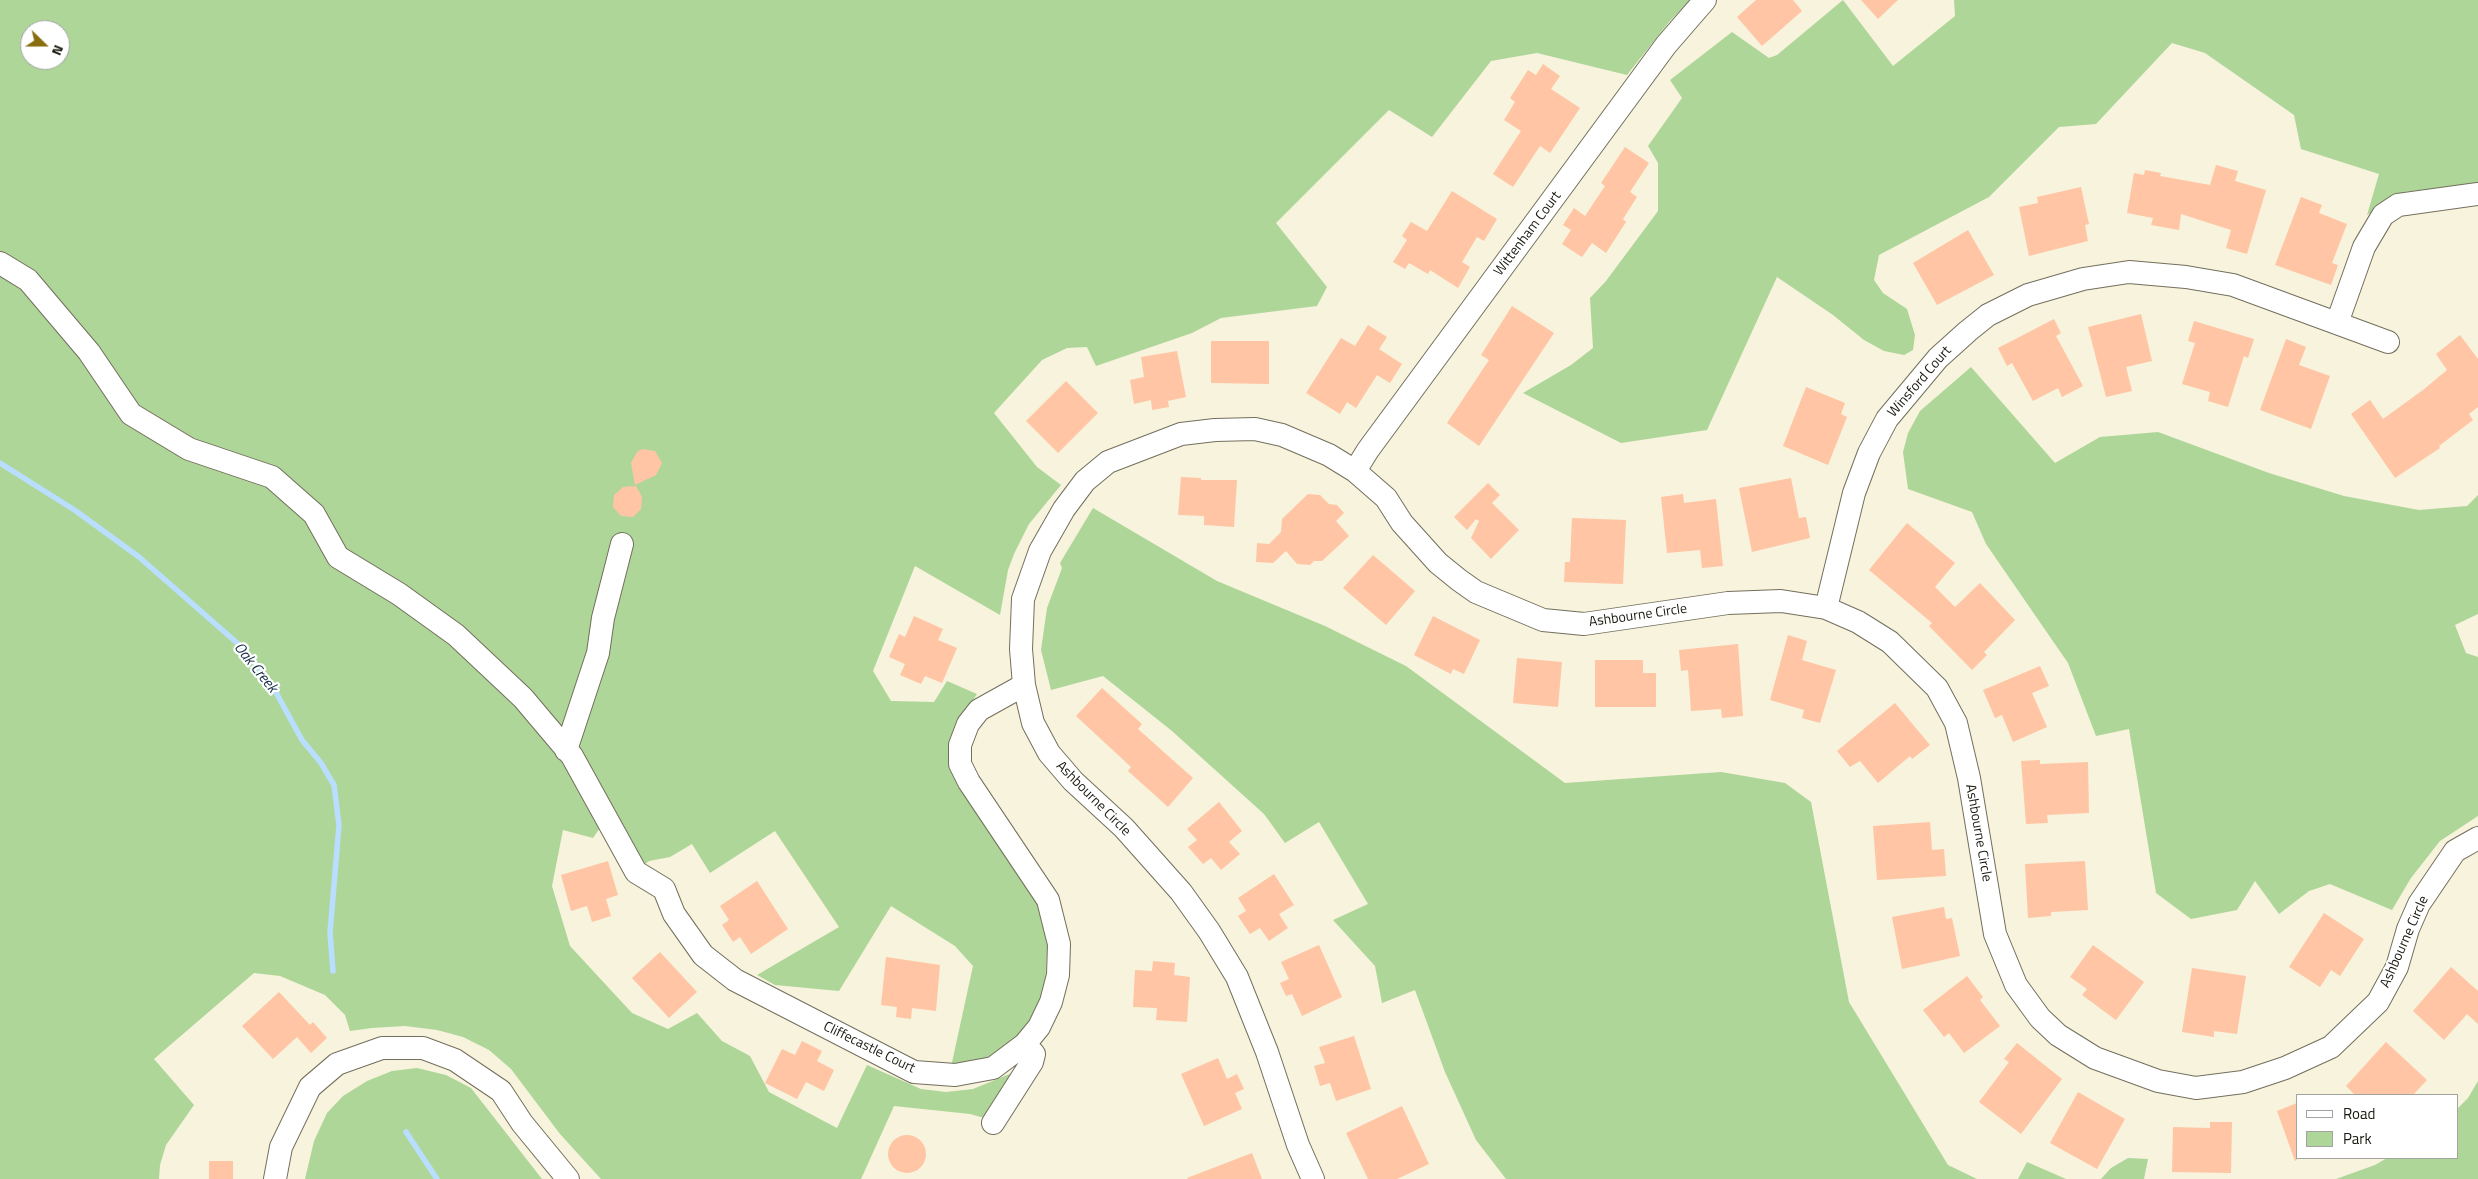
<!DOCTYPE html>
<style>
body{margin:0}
#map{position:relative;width:2478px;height:1179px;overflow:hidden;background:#f7f3dd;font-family:"Titillium Web",sans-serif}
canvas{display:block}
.legend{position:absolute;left:2296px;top:1094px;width:162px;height:65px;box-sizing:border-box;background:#fff;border:1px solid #a3a3a0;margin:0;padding:6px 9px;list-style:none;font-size:15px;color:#1a1911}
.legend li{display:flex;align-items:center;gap:10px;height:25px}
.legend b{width:25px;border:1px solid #a3a3a0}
.north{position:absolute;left:20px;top:20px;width:50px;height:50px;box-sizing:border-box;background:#fff;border:1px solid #a3a3a0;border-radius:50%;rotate:112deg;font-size:14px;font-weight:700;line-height:20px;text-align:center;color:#1a1911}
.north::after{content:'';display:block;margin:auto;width:18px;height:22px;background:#886e0e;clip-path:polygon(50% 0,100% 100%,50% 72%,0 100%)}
</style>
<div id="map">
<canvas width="2478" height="1179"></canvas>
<ul class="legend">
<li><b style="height:6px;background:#fff"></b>Road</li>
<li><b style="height:14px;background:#aed699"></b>Park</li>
</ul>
<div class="north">N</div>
</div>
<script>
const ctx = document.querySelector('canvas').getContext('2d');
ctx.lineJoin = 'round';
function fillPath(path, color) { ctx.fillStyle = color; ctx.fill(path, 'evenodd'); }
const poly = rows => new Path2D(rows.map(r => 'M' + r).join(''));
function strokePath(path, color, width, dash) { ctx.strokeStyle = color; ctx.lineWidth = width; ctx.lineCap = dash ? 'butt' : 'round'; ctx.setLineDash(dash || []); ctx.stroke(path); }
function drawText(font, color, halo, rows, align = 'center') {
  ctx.font = font + ' "Titillium Web",sans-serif'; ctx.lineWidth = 4.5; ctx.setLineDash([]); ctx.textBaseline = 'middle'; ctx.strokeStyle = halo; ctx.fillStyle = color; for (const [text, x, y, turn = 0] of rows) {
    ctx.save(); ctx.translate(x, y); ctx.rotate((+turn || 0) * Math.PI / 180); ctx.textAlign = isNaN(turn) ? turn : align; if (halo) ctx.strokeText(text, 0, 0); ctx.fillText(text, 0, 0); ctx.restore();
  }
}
fillPath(poly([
 [0,0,1690,0,1669,22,1627,75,1537,53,1491,61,1432,137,1389,110,1276,223,1327,287,1317,306,1221,318,1192,333,1096,366,1087,347,1067,348,1042,360,994,413,1037,467,1061,485,1029,524,1014,554,1008,570,1000,615,915,566,873,671,891,701,934,702,947,681,977,694,960,720,954,735,1019,874,1041,911,1048,938,1045,987,1035,1012,1023,1031,993,1058,951,1067,973,966,955,946,891,906,839,991,775,985,757,975,839,927,775,831,710,873,692,844,670,857,649,861,629,876,602,825,593,838,563,830,552,886,570,946,632,1013,668,1029,697,1013,722,1041,750,1056,769,1092,837,1128,867,1065,921,1089,946,1092,973,1089,1017,1071,988,1119,970,1114,894,1106,861,1179,601,1179,560,1134,511,1069,489,1050,463,1037,437,1030,405,1026,372,1028,350,1031,345,1015,325,995,280,976,254,973,154,1059,194,1105,166,1145,160,1165,159,1179,0,1179],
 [30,30,60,30,60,60,30,60],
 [1843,0,1893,66,1955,16,1954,0,2478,0,2478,183,2404,192,2367,215,2379,174,2301,149,2294,115,2205,53,2172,43,2096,124,2059,127,1989,197,1879,255,1874,280,1883,293,1907,309,1915,335,1913,350,1904,355,1884,351,1864,340,1833,315,1777,277,1707,430,1621,443,1523,393,1571,365,1593,348,1590,298,1606,281,1658,211,1658,163,1648,146,1682,98,1670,80,1732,32,1769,58,1777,55],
 [1971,367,2055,463,2100,437,2158,432,2269,473,2344,496,2419,510,2467,506,2478,495,2478,614,2455,625,2466,653,2478,657,2478,816,2440,841,2411,878,2392,910,2330,884,2309,891,2279,914,2255,881,2237,910,2191,919,2156,893,2129,729,2096,736,2068,663,1986,544,1972,512,1908,489,1903,452,1908,433,1920,411],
 [1093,508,1217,581,1325,626,1406,666,1565,783,1721,772,1785,783,1811,802,1849,1002,1948,1165,1977,1179,1506,1179,1476,1140,1445,1072,1415,990,1382,1003,1375,966,1333,920,1368,904,1319,822,1285,843,1264,814,1172,731,1103,676,1051,690,1041,650,1047,608,1062,568,1060,563],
 [417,1068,446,1075,471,1088,542,1179,305,1179,314,1141,327,1113,343,1096,367,1081,392,1071],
 [2478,1081,2478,1179,2336,1179,2375,1165,2387,1158,2457,1158,2457,1109,2468,1098],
 [2128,1158,2148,1159,2144,1179,2101,1179,2111,1168],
 [2027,1162,2066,1179,2018,1179]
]), '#aed699');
strokePath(poly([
 [0,463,76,511,139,557,244,649,273,687,302,740,321,763,334,785,339,825,330,933,333,971],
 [406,1132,437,1179]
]), '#badeff', 5.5);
fillPath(poly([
 [1756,0,1793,0,1802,11,1762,46,1737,17],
 [1861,0,1898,0,1878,19],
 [1543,64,1560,76,1551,89,1580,108,1550,153,1540,146,1513,187,1493,174,1521,131,1504,120,1515,102,1510,98,1528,70,1536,75],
 [1625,147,1649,163,1630,192,1637,197,1623,219,1626,222,1606,253,1592,243,1582,257,1562,244,1571,230,1563,225,1574,208,1585,216,1605,186,1601,183],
 [2216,165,2238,171,2235,181,2266,190,2247,254,2226,248,2231,230,2181,214,2179,230,2151,225,2153,218,2127,213,2134,173,2144,175,2145,170,2161,173,2160,176,2210,185],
 [2081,187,2089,224,2085,225,2088,241,2029,256,2019,207,2038,203,2037,197],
 [1452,191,1497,219,1484,241,1477,237,1462,262,1470,267,1458,288,1430,270,1428,274,1409,263,1405,269,1393,262,1407,240,1402,236,1411,222,1427,231],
 [2301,197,2322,205,2319,213,2347,224,2332,263,2338,265,2331,285,2275,265],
 [1968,230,1994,275,1937,305,1913,263],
 [1512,306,1554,333,1479,446,1447,423,1489,360,1481,355],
 [2141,314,2152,361,2126,367,2132,391,2106,397,2088,327],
 [2054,319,2061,333,2056,336,2083,386,2062,397,2058,388,2033,401,2012,363,2007,366,1998,348],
 [2194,321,2254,339,2248,358,2244,356,2228,407,2208,401,2210,392,2182,384,2195,343,2188,341],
 [1368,325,1387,337,1379,349,1402,364,1390,383,1377,375,1356,408,1347,402,1340,414,1306,393,1341,338,1355,346],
 [2460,335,2478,359,2478,407,2469,414,2473,420,2439,446,2440,448,2395,478,2351,414,2370,400,2383,419,2423,390,2447,370,2436,354],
 [2286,339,2306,347,2299,365,2330,376,2311,429,2260,410],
 [1211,341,1269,341,1269,384,1211,383],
 [1177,351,1186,397,1168,401,1169,407,1152,410,1151,400,1134,404,1130,380,1144,377,1141,357],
 [1066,381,1098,413,1058,453,1026,421],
 [1806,387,1845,403,1841,414,1847,417,1828,465,1783,446],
 [642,449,655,451,662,463,656,475,635,485,631,463,637,452],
 [1181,477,1201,478,1201,480,1237,480,1234,527,1204,525,1204,516,1178,515],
 [1791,478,1799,518,1806,517,1810,538,1752,552,1739,488],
 [1488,483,1500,495,1492,503,1519,530,1491,559,1471,538,1479,521,1476,519,1467,530,1454,517],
 [636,486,642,497,641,509,633,517,621,516,613,507,614,495,623,487],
 [1308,494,1320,495,1329,504,1337,505,1344,513,1336,521,1349,536,1322,561,1314,561,1310,565,1297,564,1286,551,1273,563,1256,562,1257,543,1269,544,1281,532,1282,519],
 [1683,494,1684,503,1716,499,1723,566,1702,568,1700,550,1667,553,1661,497],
 [1572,518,1626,520,1623,584,1564,582,1565,562,1570,562],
 [1907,523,1955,563,1935,587,1955,607,1980,583,2015,620,1984,652,1987,655,1972,670,1929,626,1932,623,1869,570],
 [1373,555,1415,591,1386,625,1343,588],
 [914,616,943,629,938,640,957,648,942,683,925,676,921,684,900,675,905,664,889,657,899,634,905,637],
 [1433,616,1480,640,1464,674,1453,669,1451,674,1414,655],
 [1788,635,1807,641,1802,660,1836,670,1820,723,1802,718,1804,710,1770,700],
 [1738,644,1743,716,1722,718,1721,709,1691,711,1688,670,1681,671,1679,650],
 [1517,658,1562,662,1558,707,1513,703],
 [1595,660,1643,660,1643,673,1656,673,1656,707,1595,707],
 [2040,666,2049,686,2032,693,2047,727,2013,742,2002,715,1995,718,1983,690],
 [1102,688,1142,724,1138,729,1193,778,1168,807,1128,771,1131,767,1076,716],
 [1895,703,1930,745,1912,759,1910,756,1878,783,1860,761,1850,767,1837,751],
 [2040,760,2040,764,2088,762,2089,813,2047,815,2048,823,2026,824,2021,761],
 [1219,802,1242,831,1229,842,1240,854,1221,870,1211,858,1203,864,1188,847,1197,840,1187,829],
 [1930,822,1932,850,1944,849,1946,876,1877,880,1873,826],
 [608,861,618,895,606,899,611,916,592,922,587,906,571,911,561,875],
 [2085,861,2088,910,2051,912,2051,916,2028,918,2025,864],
 [1274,874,1294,905,1279,914,1288,928,1269,941,1260,928,1250,934,1238,916,1246,911,1238,898],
 [757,881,788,929,751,954,740,937,733,942,722,925,729,920,720,906],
 [1944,907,1946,919,1952,918,1960,956,1902,969,1892,917],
 [2324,913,2364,939,2340,976,2331,970,2320,987,2289,967],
 [1319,945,1342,997,1302,1016,1292,994,1286,996,1280,983,1289,979,1281,962],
 [2093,945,2144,982,2116,1020,2082,995,2087,989,2070,977],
 [660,952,697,992,669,1018,632,978],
 [886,957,940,965,936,1011,912,1008,911,1019,896,1017,897,1007,881,1005],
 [1153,961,1175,963,1174,975,1190,977,1187,1022,1156,1020,1157,1008,1133,1007,1135,970,1152,971],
 [2451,967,2478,991,2478,1024,2467,1014,2444,1040,2413,1011],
 [2192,968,2246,976,2237,1034,2214,1031,2214,1037,2182,1032],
 [1967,976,1983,997,1980,1000,2000,1026,1964,1053,1949,1033,1944,1037,1923,1010],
 [279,992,310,1025,313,1022,327,1038,311,1053,297,1037,273,1059,242,1026],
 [1354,1036,1371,1089,1336,1101,1330,1083,1320,1086,1314,1066,1325,1063,1319,1047],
 [802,1041,822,1051,817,1061,834,1070,824,1091,806,1082,797,1099,765,1083,782,1049,795,1055],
 [2386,1042,2427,1080,2413,1095,2355,1095,2346,1086],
 [2017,1043,2062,1079,2021,1134,1979,1102,2009,1062,2004,1059],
 [1218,1058,1227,1079,1237,1074,1244,1089,1235,1093,1242,1109,1204,1126,1181,1074],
 [2078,1092,2125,1119,2097,1169,2050,1143],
 [2297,1103,2297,1160,2295,1161,2277,1111],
 [1402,1106,1429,1164,1397,1179,1368,1179,1346,1133],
 [2210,1122,2232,1122,2231,1173,2172,1172,2173,1127,2210,1128],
 '888 1154a19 19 0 1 1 38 0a19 19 0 1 1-38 0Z',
 [1252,1153,1262,1179,1188,1179,1187,1178],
 [209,1161,233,1161,233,1179,209,1179]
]), '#ffc5a4');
const minor = poly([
 [0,263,28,280,89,352,131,414,189,449,272,477,314,514,338,557,399,594,456,635,523,698,572,756,636,872,664,889,674,914,703,955,735,980,914,1072,955,1075,993,1068,1025,1044,1039,1027,1051,1002,1058,975,1059,944,1048,900,969,782,960,764,960,745,968,724,979,710,1024,685],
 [2337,323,2364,247,2383,215,2398,205,2478,194],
 [1355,471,1368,450,1666,45,1705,0],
 [1826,608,1854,493,1869,453,1887,419,1938,358,1968,331,1988,315,2028,295,2083,279,2129,272,2186,277,2233,285,2388,342],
 [566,750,598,653,603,618,622,544],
 [993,1123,1032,1062,1034,1054,1025,1044],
 [275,1179,281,1147,310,1087,337,1064,382,1048,423,1048,455,1060,501,1091,522,1123,568,1179],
 [1313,1179,1298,1145,1267,1052,1237,977,1209,931,1181,892,1124,828,1073,781,1049,753,1033,723,1024,685,1021,649,1023,599,1040,551,1064,509,1085,481,1108,462,1181,434,1215,430,1255,429,1282,435,1329,455,1355,471,1386,498,1402,523,1438,563,1459,580,1476,592,1543,620,1584,624,1728,603,1781,601,1826,608,1858,622,1890,642,1937,688,1956,723,1969,778,1995,934,2016,985,2040,1018,2058,1035,2095,1058,2158,1081,2196,1088,2243,1082,2285,1068,2331,1047,2378,1002,2397,967,2408,929,2419,904,2455,851,2478,838]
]);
strokePath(minor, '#736f5d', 24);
strokePath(minor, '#fff', 22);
drawText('14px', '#1a1911', '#fff', [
 ["Wittenham Court",1528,234,-53],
 ["Winsford Court",1920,382,-49],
 ["Ashbourne Circle",1638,616,-8],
 ["Ashbourne Circle",1093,799,45],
 ["Ashbourne Circle",1978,833,80],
 ["Ashbourne Circle",2405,942,-66],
 ["Cliffecastle Court",869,1048,26]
]);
drawText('italic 15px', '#112b41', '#fff', [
 ["Oak Creek",255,668,51]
]);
</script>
